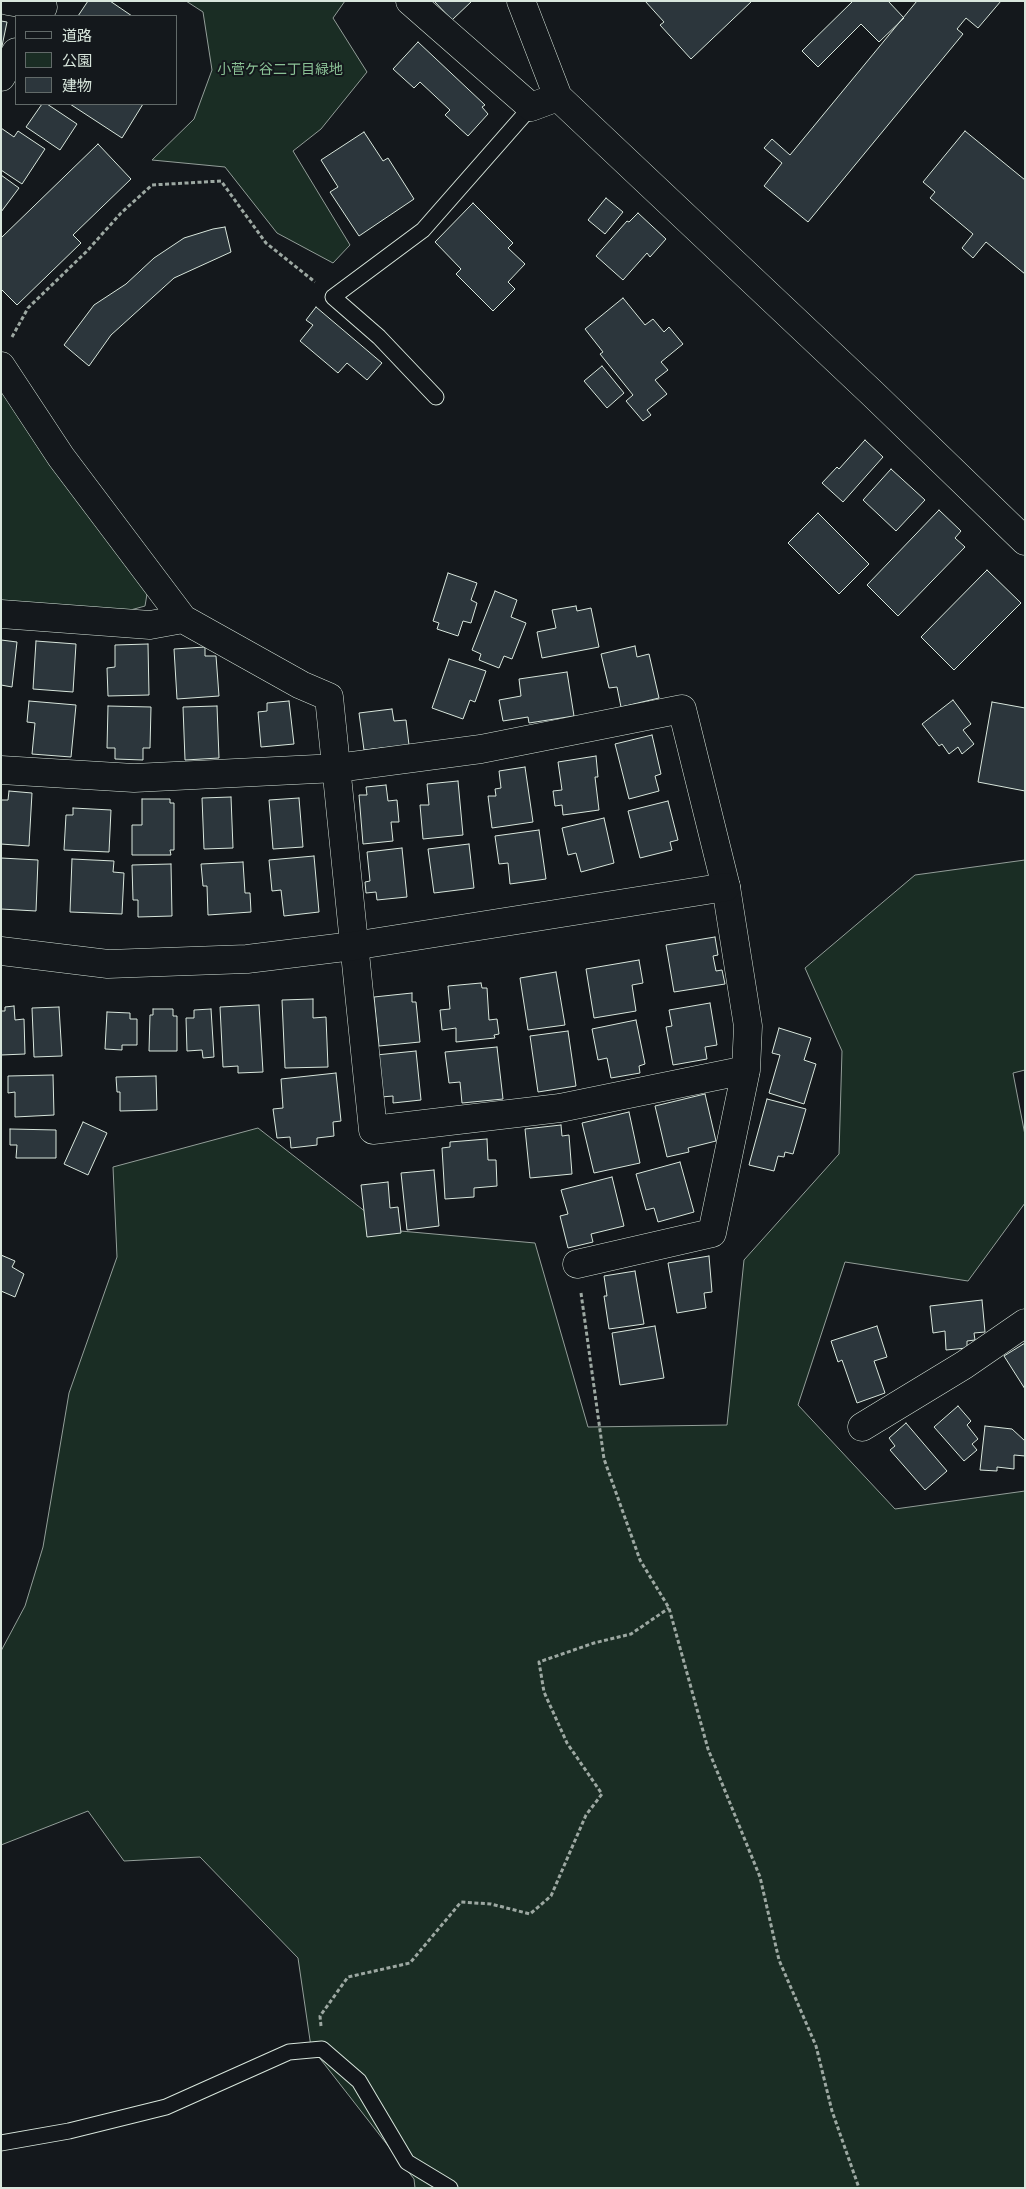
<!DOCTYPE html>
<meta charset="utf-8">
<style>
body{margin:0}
#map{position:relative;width:1026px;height:2189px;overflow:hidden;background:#14181c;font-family:"Golos Text","Noto Sans JP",sans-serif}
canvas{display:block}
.frame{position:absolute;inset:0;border:2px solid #d8e6dc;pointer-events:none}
.legend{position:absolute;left:15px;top:15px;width:162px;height:90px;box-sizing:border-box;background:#14181c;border:1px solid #626a69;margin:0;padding:6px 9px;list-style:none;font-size:15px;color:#d8e6dc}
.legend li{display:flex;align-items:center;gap:10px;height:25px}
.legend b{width:25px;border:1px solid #626a69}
</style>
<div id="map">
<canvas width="1026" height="2189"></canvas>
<div class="frame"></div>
<ul class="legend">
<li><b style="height:6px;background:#14181c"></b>道路</li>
<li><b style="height:14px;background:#1a2d24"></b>公園</li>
<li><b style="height:14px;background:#2c363c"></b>建物</li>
</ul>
</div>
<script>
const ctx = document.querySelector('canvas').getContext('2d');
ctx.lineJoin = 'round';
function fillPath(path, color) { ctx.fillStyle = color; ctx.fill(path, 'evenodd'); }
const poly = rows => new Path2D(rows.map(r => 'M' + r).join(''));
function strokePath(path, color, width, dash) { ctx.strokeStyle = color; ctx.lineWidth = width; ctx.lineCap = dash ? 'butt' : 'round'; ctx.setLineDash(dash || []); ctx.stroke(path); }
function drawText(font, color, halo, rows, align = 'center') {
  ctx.font = font + ' "Golos Text","Noto Sans JP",sans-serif'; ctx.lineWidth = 4; ctx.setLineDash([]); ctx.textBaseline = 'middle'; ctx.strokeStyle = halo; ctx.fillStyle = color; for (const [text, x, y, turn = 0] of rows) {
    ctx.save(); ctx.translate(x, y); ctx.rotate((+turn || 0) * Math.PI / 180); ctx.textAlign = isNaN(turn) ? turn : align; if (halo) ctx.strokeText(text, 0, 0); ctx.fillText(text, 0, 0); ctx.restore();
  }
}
const green = poly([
 [186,1,345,1,333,18,367,72,321,129,293,151,350,245,333,263,277,233,225,167,152,160,194,119,212,70,203,12,186,1],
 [1,388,148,588,145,606,127,611,1,602,1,388],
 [1025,860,1025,1070,1013,1073,1025,1135,1025,1203,968,1281,845,1262,798,1405,895,1509,1025,1491,1025,2188,415,2188,414,2179,311,2047,298,1958,200,1857,124,1861,88,1811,1,1845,1,1651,25,1606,43,1547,69,1393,117,1257,113,1167,258,1128,389,1230,535,1243,588,1427,727,1425,744,1260,839,1154,842,1051,805,968,915,875,1025,860]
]);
fillPath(green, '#1a2d24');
strokePath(green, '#939e99', 1);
const building = poly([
 [88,1,110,1,132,16,78,16,88,1],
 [434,1,472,1,452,20,434,1],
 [645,1,752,1,691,59,660,25,664,22,645,1],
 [853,1,888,1,904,18,879,42,861,24,818,67,802,51,853,1],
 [917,1,1001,1,978,28,966,18,957,29,963,34,808,222,764,186,782,163,764,148,772,139,790,155,917,1],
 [1,21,7,22,1,51,1,21],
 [418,42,485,105,482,107,488,114,468,136,445,115,450,110,420,82,414,88,393,69,418,42],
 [42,104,47,104,77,124,60,150,26,127,42,104],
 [70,104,143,104,122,138,70,104],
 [1,128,14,137,18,131,45,149,22,184,1,170,1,128],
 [965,131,1025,180,1025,274,986,242,973,258,962,248,973,234,930,198,935,192,923,182,965,131],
 [364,132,383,161,388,158,414,199,359,236,330,192,338,187,321,160,364,132],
 [98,144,131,179,73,235,81,243,17,305,1,289,1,238,98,144],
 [1,175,19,188,1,212,1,175],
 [606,198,623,212,605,234,588,220,606,198],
 [473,203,513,243,508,248,525,264,508,282,515,289,493,311,456,274,461,269,435,242,473,203],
 [638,213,666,239,650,257,647,253,623,280,596,256,627,221,629,222,638,213],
 [225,227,231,252,174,278,111,335,89,366,64,345,94,305,126,284,154,258,184,238,213,229,225,227],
 [623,298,645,325,653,319,664,332,669,327,683,344,661,362,668,370,655,380,667,394,647,410,651,415,643,421,626,401,633,395,600,354,603,352,585,329,623,298],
 [316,307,382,363,367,380,347,363,338,373,300,341,313,325,306,320,316,307],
 [602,366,624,393,607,408,584,381,602,366],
 [865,440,883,457,843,502,822,483,837,467,839,469,865,440],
 [891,469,925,500,896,531,863,500,891,469],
 [939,510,961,531,955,538,965,547,898,616,867,585,939,510],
 [818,513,869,564,839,594,788,543,818,513],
 [987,570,1021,603,954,670,921,637,987,570],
 [448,573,477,583,471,600,477,603,471,623,463,621,458,636,437,629,439,623,433,621,448,573],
 [495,591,517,600,511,617,526,623,512,659,504,656,499,668,479,660,481,654,472,650,495,591],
 [576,606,577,611,591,608,599,647,542,658,537,632,556,628,552,610,576,606],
 [1,640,17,642,12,687,1,685,1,640],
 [36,641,76,644,73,692,33,689,36,641],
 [148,644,149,695,108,696,107,668,115,667,115,645,148,644],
 [635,646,637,657,649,654,659,698,621,707,617,687,609,688,601,654,635,646],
 [205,647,205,656,216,656,219,696,177,699,174,649,205,647],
 [449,659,486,671,475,702,470,700,463,719,432,708,449,659],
 [567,672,574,716,529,723,528,717,503,721,499,700,521,696,519,679,567,672],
 [953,700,971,724,963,730,974,744,962,754,958,747,949,754,942,744,939,746,922,724,953,700],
 [29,701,76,705,71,757,32,754,35,723,27,722,29,701],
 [289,701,294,744,261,747,258,712,267,711,267,703,289,701],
 [992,702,1025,708,1025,791,978,782,992,702],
 [108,706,151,707,150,748,143,748,143,760,115,759,115,748,107,748,108,706],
 [217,706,219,758,185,760,183,707,217,706],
 [392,709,394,721,406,720,409,745,364,750,359,713,392,709],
 [652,735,661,774,655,776,659,791,629,799,615,744,652,735],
 [596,756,598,777,595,777,599,810,563,815,562,805,555,806,553,791,562,790,558,762,596,756],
 [525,767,533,822,492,828,488,796,496,796,495,789,501,788,499,771,525,767],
 [458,781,463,835,423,839,420,805,429,805,427,784,458,781],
 [386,785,388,801,397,800,399,822,391,822,393,841,363,844,359,795,367,795,366,787,386,785],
 [9,791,32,793,29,846,1,844,1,800,8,800,9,791],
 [231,797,233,848,204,849,202,798,231,797],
 [299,798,303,847,273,849,269,800,299,798],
 [142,799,170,799,170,803,174,803,174,850,170,850,171,855,132,855,132,825,142,825,142,799],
 [668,801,678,840,670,842,672,850,640,858,628,811,668,801],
 [73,808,111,810,109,852,64,850,66,815,73,815,73,808],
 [604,818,614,863,581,872,576,853,568,855,562,828,604,818],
 [539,830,546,879,510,884,508,863,499,864,495,836,539,830],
 [469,844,474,888,434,893,428,849,469,844],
 [402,848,407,897,377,900,376,892,366,893,365,882,370,881,367,852,402,848],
 [314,856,319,912,284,916,281,890,272,891,269,860,314,856],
 [1,858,38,860,36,911,1,909,1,858],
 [72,859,114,861,113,872,124,873,122,914,70,912,72,859],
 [243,862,245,893,250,893,251,912,208,915,207,886,203,886,201,864,243,862],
 [171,864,172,916,138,917,138,900,133,900,132,865,171,864],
 [715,937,718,955,713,956,716,971,722,970,725,984,674,992,666,945,715,937],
 [639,960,643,983,632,985,636,1011,594,1018,586,969,639,960],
 [556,972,565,1025,528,1030,520,978,556,972],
 [481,983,482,988,487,988,489,1020,497,1019,499,1034,494,1035,495,1038,456,1042,456,1028,442,1030,440,1010,450,1009,448,986,481,983],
 [412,993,412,1002,416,1002,420,1042,379,1046,374,997,412,993],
 [313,999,313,1018,326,1017,328,1067,285,1068,282,1000,313,999],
 [710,1003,717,1045,705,1047,707,1059,673,1065,666,1027,672,1026,669,1010,710,1003],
 [259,1005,263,1072,238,1073,238,1066,223,1067,220,1007,259,1005],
 [14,1006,15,1020,24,1019,25,1054,1,1055,1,1011,5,1011,5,1007,14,1006],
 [59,1007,62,1056,34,1057,32,1008,59,1007],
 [153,1009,173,1009,173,1016,177,1016,177,1051,149,1051,150,1015,153,1015,153,1009],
 [211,1009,214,1057,203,1058,202,1050,187,1051,186,1018,194,1018,194,1010,211,1009],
 [107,1012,130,1013,130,1019,137,1019,137,1045,122,1045,122,1050,105,1049,107,1012],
 [636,1020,645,1064,639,1066,640,1073,611,1078,607,1058,598,1060,592,1029,636,1020],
 [779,1028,811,1038,804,1060,816,1064,804,1104,769,1093,780,1055,772,1053,779,1028],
 [568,1031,576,1086,538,1092,530,1036,568,1031],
 [497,1047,503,1099,462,1103,460,1082,449,1083,445,1052,497,1047],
 [416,1051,421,1100,393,1103,393,1096,381,1097,376,1055,416,1051],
 [336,1073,341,1121,333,1122,334,1136,317,1138,317,1145,291,1148,290,1137,277,1138,273,1109,283,1108,281,1079,336,1073],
 [53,1075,54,1115,15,1117,15,1092,8,1093,8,1076,53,1075],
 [156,1076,157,1110,120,1111,120,1092,117,1092,116,1077,156,1076],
 [705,1094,716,1141,688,1148,689,1152,667,1157,655,1106,705,1094],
 [767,1099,806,1109,793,1154,785,1152,784,1157,778,1156,774,1171,749,1165,767,1099],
 [629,1112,640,1163,594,1173,582,1123,629,1112],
 [83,1122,107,1133,88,1175,64,1164,83,1122],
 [561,1125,562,1136,569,1135,572,1174,530,1178,525,1129,561,1125],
 [10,1129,56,1130,56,1158,16,1158,17,1145,10,1145,10,1129],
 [487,1139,488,1160,496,1160,497,1186,474,1188,474,1197,445,1199,442,1148,450,1147,450,1142,487,1139],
 [680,1162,694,1212,658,1222,654,1208,646,1210,636,1174,680,1162],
 [434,1170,439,1226,407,1230,401,1173,434,1170],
 [612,1177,624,1226,591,1234,593,1242,568,1248,560,1216,568,1214,561,1190,612,1177],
 [388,1182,390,1208,398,1207,401,1233,367,1237,361,1185,388,1182],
 [1,1255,15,1261,12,1267,24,1274,15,1297,1,1291,1,1255],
 [709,1256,712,1292,704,1293,706,1308,677,1313,668,1263,709,1256],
 [635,1271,644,1324,609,1329,604,1296,607,1296,604,1276,635,1271],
 [982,1300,985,1332,974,1333,975,1340,967,1341,967,1348,946,1350,945,1331,933,1333,930,1306,982,1300],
 [655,1326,664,1378,620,1385,612,1333,655,1326],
 [877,1326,887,1357,874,1361,885,1393,857,1403,842,1360,838,1362,831,1341,877,1326],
 [1025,1343,1025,1389,1004,1356,1025,1343],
 [958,1406,971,1421,967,1425,978,1439,972,1444,977,1450,964,1461,934,1427,958,1406],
 [906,1423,947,1471,925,1490,890,1450,895,1446,889,1438,906,1423],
 [985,1426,1012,1429,1025,1441,1025,1456,1014,1455,1014,1469,997,1467,997,1471,980,1470,985,1426]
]);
fillPath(building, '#2c363c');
strokePath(building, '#d8e6dc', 1);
const lane = poly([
 [436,397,379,337,333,297,423,230,531,107],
 [1,2143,69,2131,166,2107,289,2052,322,2049,359,2081,407,2162,450,2188]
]);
const street = poly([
 [8,1,43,7,38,16],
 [410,1,531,107,558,97],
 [521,1,558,97,873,394,1025,541],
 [1,77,16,52],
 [1,366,61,457,183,619,301,685,329,697,373,1130,560,1108,746,1070],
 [1,614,150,625,183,619],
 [1,770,134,778,337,768,481,749,682,709,726,887,748,1026,746,1070,712,1233,577,1264],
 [862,1427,964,1365,1025,1323]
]);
const secondary = poly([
 [1,951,108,964,247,959,353,946,726,887]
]);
strokePath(lane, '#d8e6dc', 17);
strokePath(street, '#d8e6dc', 29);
strokePath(secondary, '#d8e6dc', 29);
strokePath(poly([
 [12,337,28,308,87,251,121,213,152,185,221,181,266,243,315,282],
 [581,1293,604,1459,640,1560,669,1608,708,1749,760,1877,779,1960,816,2046,832,2111,859,2188],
 [321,2026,320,2016,348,1977,410,1963,461,1902,491,1904,530,1914,551,1896,586,1815,602,1794,567,1743,544,1692,539,1662,594,1643,631,1634,669,1608]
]), '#9da8a2', 3, [4, 2.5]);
strokePath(lane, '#14181c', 15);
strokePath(street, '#14181c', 28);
strokePath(secondary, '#14181c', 28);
drawText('14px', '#8ac095', '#14181c', [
 ["小菅ケ谷二丁目緑地",280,70]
]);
</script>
